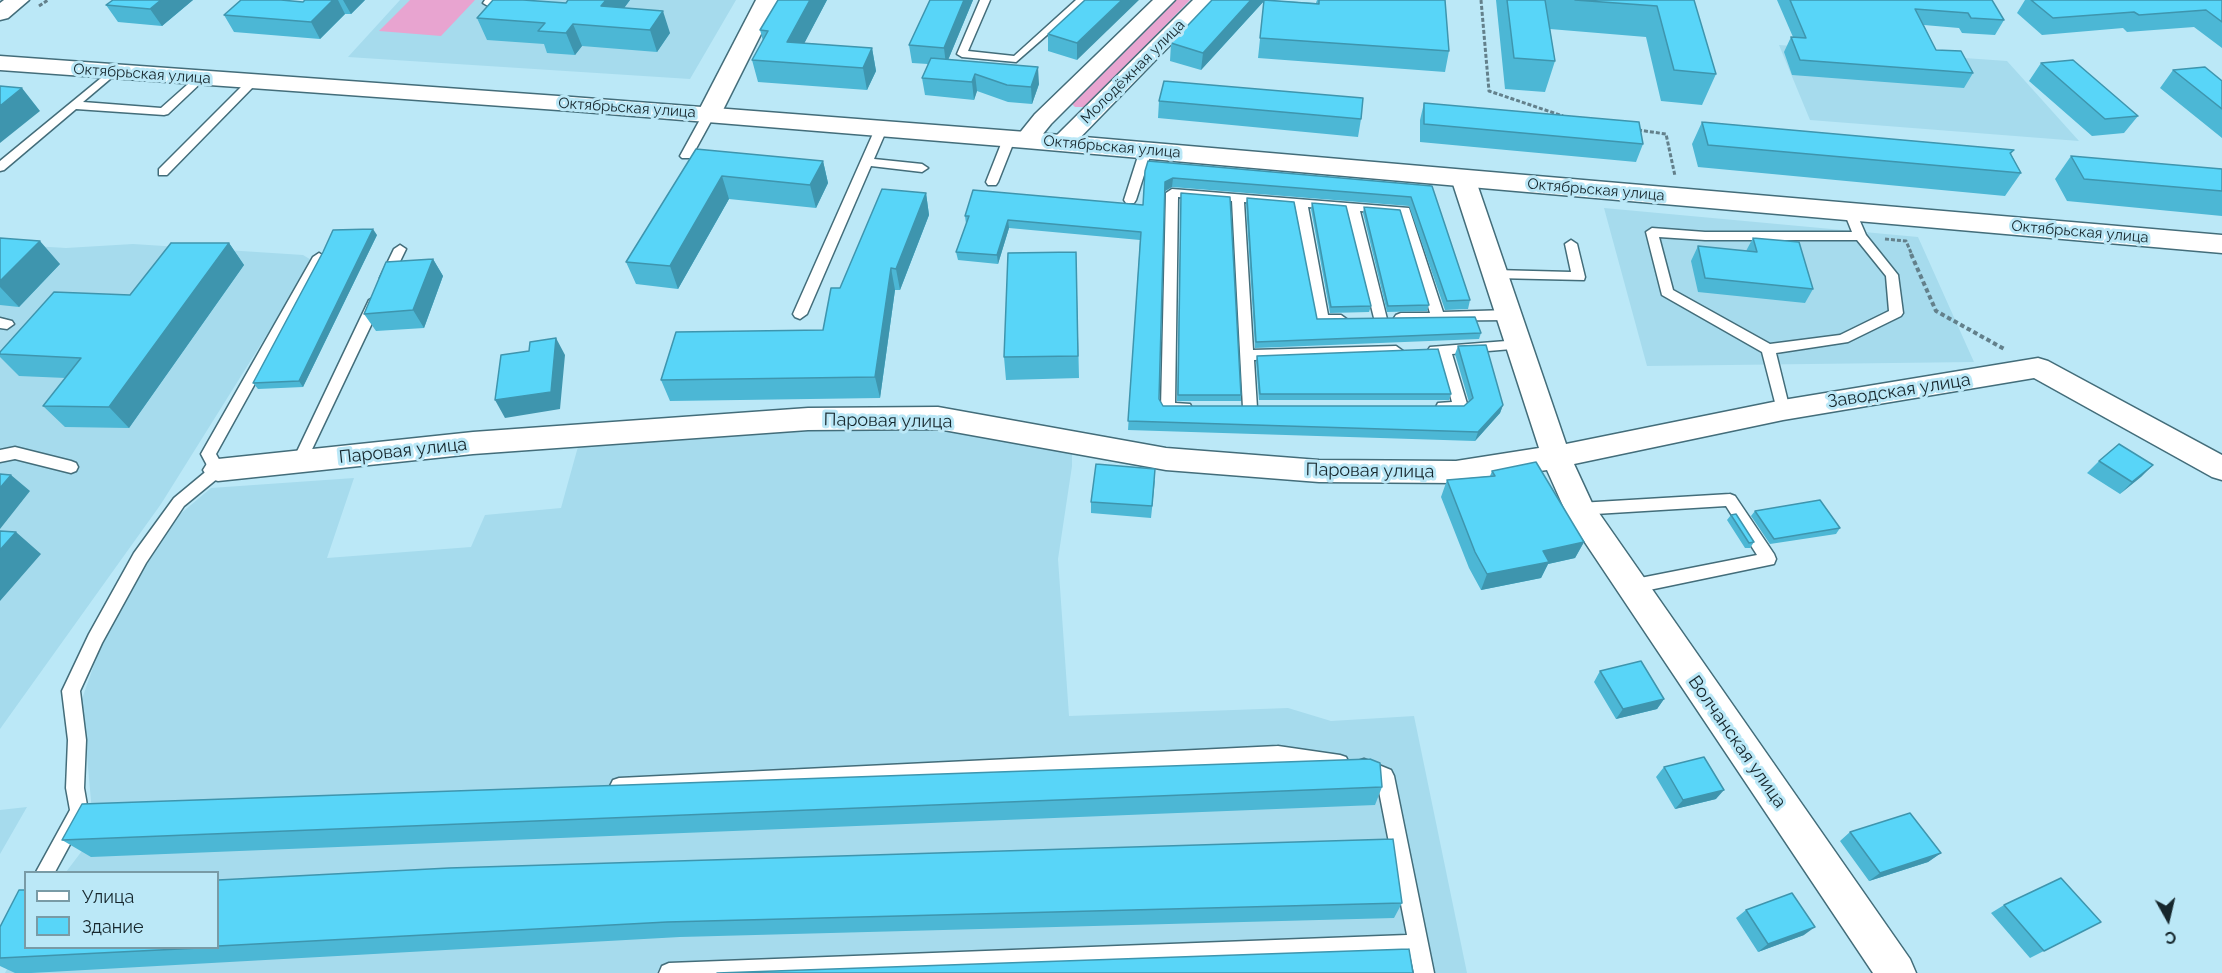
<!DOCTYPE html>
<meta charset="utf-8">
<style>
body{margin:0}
#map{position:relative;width:2222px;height:973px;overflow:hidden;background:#bbe8f7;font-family:Raleway,sans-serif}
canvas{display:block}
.legend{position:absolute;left:24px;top:871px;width:195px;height:78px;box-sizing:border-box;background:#bbe8f7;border:2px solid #799ba6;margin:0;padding:8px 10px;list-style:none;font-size:18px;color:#16272d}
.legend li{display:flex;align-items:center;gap:12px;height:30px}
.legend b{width:30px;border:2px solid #799ba6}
.north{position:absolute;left:2138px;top:889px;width:60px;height:60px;-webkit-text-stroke:4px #bbe8f7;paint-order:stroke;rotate:172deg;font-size:16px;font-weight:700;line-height:24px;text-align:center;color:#16272d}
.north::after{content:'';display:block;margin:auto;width:21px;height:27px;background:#16272d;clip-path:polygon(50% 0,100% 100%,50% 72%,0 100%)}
</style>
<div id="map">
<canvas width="2222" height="973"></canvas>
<ul class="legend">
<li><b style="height:8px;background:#fff"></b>Улица</li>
<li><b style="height:16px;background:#58d5f8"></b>Здание</li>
</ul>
<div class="north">С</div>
</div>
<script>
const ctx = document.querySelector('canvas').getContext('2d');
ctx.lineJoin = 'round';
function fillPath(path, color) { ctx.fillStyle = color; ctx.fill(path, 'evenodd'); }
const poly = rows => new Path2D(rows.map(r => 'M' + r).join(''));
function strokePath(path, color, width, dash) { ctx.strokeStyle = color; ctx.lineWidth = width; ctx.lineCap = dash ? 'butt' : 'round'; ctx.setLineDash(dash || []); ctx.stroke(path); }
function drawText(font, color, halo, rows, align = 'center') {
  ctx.font = font + ' Raleway,sans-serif'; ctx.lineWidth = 6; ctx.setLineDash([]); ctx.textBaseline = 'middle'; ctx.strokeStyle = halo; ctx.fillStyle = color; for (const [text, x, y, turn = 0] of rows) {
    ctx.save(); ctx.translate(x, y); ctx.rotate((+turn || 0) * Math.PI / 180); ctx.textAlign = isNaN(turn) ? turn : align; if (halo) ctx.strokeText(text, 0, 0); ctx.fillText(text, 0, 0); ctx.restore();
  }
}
fillPath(poly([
 [400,0,736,0,690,79,348,57],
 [1779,45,2007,61,2079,141,1810,120],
 [1604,208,1918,237,1974,362,1647,366],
 [0,244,66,248,133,244,303,255,313,261,161,504,0,729],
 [933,424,1072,450,1072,466,1058,559,1069,716,1288,708,1331,721,1414,716,1467,973,5,973,25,935,26,948,218,948,218,872,66,872,94,835,82,699,110,619,179,515,211,488,354,478,327,558,471,547,485,515,561,508,579,443,833,427],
 [27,807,0,854,0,810]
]), '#a6dbed');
fillPath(poly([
 [410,0,475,0,441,36,379,31],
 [1174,0,1190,0,1086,107,1075,107,1071,103]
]), '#e8a4d0');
const service = poly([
 [485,0,495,0,488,6,483,3,485,0],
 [980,0,990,0,968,51,1014,56,1076,0,1087,0,1016,62,962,57,957,54,980,0],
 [112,69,117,72,116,74,83,102,161,108,197,76,205,76,206,78,168,114,164,115,76,109,4,170,0,171,0,161,112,69],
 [252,79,257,82,256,84,167,175,159,175,159,169,248,80,252,79],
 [709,111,715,114,692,156,690,158,682,158,680,156,703,114,709,111],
 [881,126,887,129,874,159,922,164,928,168,922,172,871,166,807,314,800,319,795,317,793,314,875,129,881,126],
 [1009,136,1015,139,998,182,996,185,988,185,986,182,1003,139,1009,136],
 [1146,147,1152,150,1136,200,1134,203,1126,203,1124,200,1140,150,1146,147],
 [1172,189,1409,208,1443,312,1509,310,1516,315,1509,320,1396,321,1394,318,1396,315,1401,313,1430,313,1400,214,1360,211,1387,319,1385,322,1375,322,1347,210,1308,207,1328,315,1341,315,1348,320,1341,325,1317,323,1295,206,1244,202,1253,350,1396,346,1403,351,1396,356,1254,360,1257,408,1250,413,1245,412,1243,408,1232,201,1178,197,1175,403,1190,404,1192,408,1185,413,1163,412,1161,408,1166,193,1172,189],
 [1850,208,1856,212,1866,235,1898,275,1903,313,1901,316,1848,342,1776,353,1790,410,1788,414,1778,414,1762,352,1662,295,1646,232,1652,228,1705,232,1852,232,1844,212,1850,208],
 [1659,237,1705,240,1857,240,1886,276,1889,311,1840,335,1770,344,1673,290,1659,237],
 [1571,240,1577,244,1585,277,1584,280,1495,278,1489,274,1495,270,1571,272,1565,244,1571,240],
 [400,245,406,249,392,278,386,282,381,281,380,278,394,249,400,245],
 [319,253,325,257,216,454,225,470,223,474,184,506,146,563,102,643,80,691,86,740,84,788,88,811,55,872,36,872,70,810,66,788,68,740,62,691,89,634,134,553,174,498,209,469,201,454,313,257,319,253],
 [376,296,383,300,306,462,304,466,299,468,294,466,292,462,369,300,376,296],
 [0,318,12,321,14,324,7,329,0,328,0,318],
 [1519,340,1526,345,1524,348,1452,354,1468,407,1461,412,1438,411,1436,407,1438,403,1452,402,1439,355,1430,353,1428,350,1430,347,1519,340],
 [15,447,71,461,76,463,78,467,76,471,71,473,15,459,0,462,0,450,15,447],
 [1730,494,1735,496,1774,554,1776,559,1774,564,1630,594,1624,592,1622,587,1624,582,1630,580,1757,555,1726,506,1579,515,1574,513,1571,509,1574,505,1579,503,1730,494],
 [1278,746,1340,755,1346,757,1349,763,1346,769,1340,771,1278,762,619,794,613,792,610,786,613,780,619,778,1278,746],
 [1364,759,1391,770,1394,776,1434,973,1414,973,1410,954,925,973,659,973,662,966,669,963,1407,935,1377,781,1358,773,1355,767,1358,761,1364,759]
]);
const minor = poly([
 [1153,0,1175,0,1051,124,1034,145,1026,147,1018,145,1014,140,1035,114,1153,0],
 [1193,0,1214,0,1070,148,1062,150,1054,148,1050,143,1054,138,1193,0],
 [1463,171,1471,173,1475,178,1566,444,1783,400,2038,358,2048,361,2222,455,2222,480,2212,477,2034,378,1783,420,1574,464,1592,503,1910,959,1916,973,1873,973,1568,517,1547,470,1456,483,1319,482,1166,470,938,429,808,430,473,454,218,481,208,478,203,470,208,462,218,459,473,432,808,408,938,407,1166,448,1319,460,1456,461,1539,448,1451,178,1455,173,1463,171]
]);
const tertiary = poly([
 [756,0,778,0,721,114,718,119,709,121,700,119,697,114,756,0]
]);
const secondary = poly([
 [4,0,29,0,8,18,0,20,0,3,4,0],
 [0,56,572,97,1026,132,2222,235,2222,253,1026,148,572,111,0,70,0,56]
]);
strokePath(service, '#436d7a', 3);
strokePath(minor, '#436d7a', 3);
strokePath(tertiary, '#436d7a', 3);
strokePath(secondary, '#436d7a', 3);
strokePath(poly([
 [1481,0,1489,91,1563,116],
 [39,6,48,0],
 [1638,130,1666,134,1675,176],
 [1885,239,1906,241,1912,255]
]), '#63808b', 3, [4, 2]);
strokePath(poly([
 [1911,254,1936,311,2006,350]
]), '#63808b', 4, [4.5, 3]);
fillPath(service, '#fff');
fillPath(minor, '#fff');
fillPath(tertiary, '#fff');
fillPath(secondary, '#fff');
fillPath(poly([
 [113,0,193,0,162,26,118,22,106,5],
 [305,0,365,0,351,14,345,14,320,39,234,32,224,15,303,2],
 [568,0,630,0,624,8,670,33,657,52,582,46,575,55,547,53,544,44,487,40,477,18,566,3],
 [778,0,827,0,804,43,872,48,876,71,867,90,758,82,752,60,763,41,760,30],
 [930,0,973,0,948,60,1039,84,1032,104,1008,102,977,91,974,100,925,95,922,78,928,64,912,63,909,45],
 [1085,0,1077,60,1048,51,1048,34],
 [1265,0,1316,3,1317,0,1445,0,1449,51,1445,72,1258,58,1264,1,1201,70,1170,61,1171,43],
 [1496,0,1694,0,1716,74,1702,105,1661,101,1646,37,1550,29,1555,61,1545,92,1505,89],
 [1777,0,1992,0,2004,20,1995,35,1962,33,1959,28,1924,25,1936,50,1973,73,1964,88,1792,75,1784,52,1791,37,1793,37],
 [2025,0,2222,0,2222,48,2194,27,2127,32,2123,28,2042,35,2017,13],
 [2041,63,2138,116,2124,133,2092,136,2029,81],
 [2173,70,2222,81,2222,138,2160,88],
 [1159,101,1361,119,1358,137,1158,118],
 [1424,103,1643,144,1636,162,1420,142,1420,120],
 [1702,122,2014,150,2011,154,2021,173,2005,196,1698,167,1692,144],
 [696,149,823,161,828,183,816,208,729,199,678,289,636,284,626,262],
 [2071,156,2222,169,2222,216,2067,201,2055,179],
 [1145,171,1432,186,1470,300,1468,309,1445,310,1409,206,1172,187,1165,191,1159,399,1163,406,1464,406,1469,402,1455,354,1458,346,1503,405,1500,413,1475,441,1128,430,1140,240,1009,228,998,264,958,260,956,252,966,224,965,216,1143,205],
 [926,193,929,215,900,290,895,290,880,398,670,401,661,380,823,330],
 [1181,193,1241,395,1241,401,1177,401],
 [1247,198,1317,319,1481,333,1479,339,1255,348,1246,204],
 [1312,203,1371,306,1369,312,1330,313,1311,209],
 [1364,207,1429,305,1427,311,1387,312,1363,213],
 [377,235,303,387,258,389,253,383,323,252],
 [0,238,60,264,19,307,0,305],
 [1753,238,1813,289,1805,303,1698,292,1691,261,1698,246,1746,251],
 [229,243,244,265,129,428,65,427,43,406,66,378,19,376,0,357,0,352,130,295],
 [1076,252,1079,378,1006,380,1004,357],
 [433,259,443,276,424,328,376,331,364,314],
 [1257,356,1451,394,1449,400,1259,400,1256,362],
 [2099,461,2153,465,2120,494,2087,473],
 [1492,471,1584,542,1575,558,1548,564,1541,578,1481,590,1469,568,1441,497,1447,480,1490,476],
 [1155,480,1151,518,1091,513,1091,502],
 [1755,511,1840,528,1836,534,1770,544,1751,516],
 [1731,515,1754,542,1750,548,1745,548,1727,520],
 [1600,671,1664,699,1657,709,1616,719,1594,682],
 [1664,767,1716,799,1675,809,1656,777],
 [1382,787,1375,805,91,857,62,840],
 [1850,832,1941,853,1928,862,1869,881,1840,841],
 [218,880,1402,903,1394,918,680,937,31,973,15,973,0,966,0,927,26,948,218,948],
 [2004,905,2101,922,2030,958,1991,913],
 [1746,910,1804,935,1758,952,1736,918]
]), '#4cb7d5');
fillPath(poly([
 [161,0,193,0,162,26,150,9],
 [333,0,338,0,345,14,320,39,311,22],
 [343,0,365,0,351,14],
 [606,0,630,0,610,27,601,6],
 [810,0,827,0,794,63,787,42],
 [964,0,973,0,946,65,944,48],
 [1122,0,1139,0,1077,60,1077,43],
 [1251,0,1265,0,1201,70,1203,53],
 [663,11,670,33,657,52,650,30],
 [573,24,582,46,575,55,566,33],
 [872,48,876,71,867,90,863,68],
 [1038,67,1039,84,1032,104,1031,87],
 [975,74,977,91,974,100,972,82],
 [22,88,40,111,0,143,0,106],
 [823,161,828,183,816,208,810,185],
 [722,176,729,199,678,289,670,266],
 [1173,178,1172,187,1165,191,1165,182],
 [926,193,929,215,900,290,896,269],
 [1008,220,1009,228,998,264,997,255],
 [373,229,377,235,303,387,299,381],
 [40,241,60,264,19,307,0,287,0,281],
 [229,243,244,265,129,428,109,407],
 [433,259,443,276,424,328,413,310],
 [891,268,895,290,880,398,875,377],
 [556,338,565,355,560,409,505,418,495,400],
 [1503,405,1500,413,1475,441,1478,432],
 [2153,465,2141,477,2120,494,2132,482],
 [11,475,30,491,0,529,0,488],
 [16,532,41,554,0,601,0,550],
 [1584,542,1575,558,1548,564,1541,578,1481,590,1487,574,1543,551],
 [1664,699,1657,709,1616,719,1623,709],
 [1724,790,1716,799,1675,809,1683,800],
 [1941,853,1928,862,1869,881,1880,873],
 [1815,927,1804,935,1758,952,1768,944]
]), '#3e95ae');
const building = poly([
 [113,0,161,0,150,9,106,5,113,0],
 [241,0,281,0,303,2,305,0,333,0,311,22,224,15,241,0],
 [493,0,523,0,566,3,568,0,606,0,601,6,663,11,650,30,573,24,566,33,538,31,545,23,477,18,493,0],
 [778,0,810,0,787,42,872,48,863,68,752,60,768,31,760,30,778,0],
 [930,0,964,0,944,48,909,45,930,0],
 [1085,0,1122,0,1077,43,1048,34,1085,0],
 [1212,0,1251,0,1203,53,1171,43,1212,0],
 [1264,0,1319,4,1319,0,1445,0,1449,51,1260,38,1264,0],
 [1507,0,1545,0,1555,61,1514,58,1507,0],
 [1575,0,1694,0,1716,74,1674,70,1657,6,1575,0],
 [1790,0,1992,0,2004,20,1971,18,1968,13,1915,9,1936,50,1961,51,1973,73,1800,60,1791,37,1806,38,1790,0],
 [2031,0,2222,0,2222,22,2206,10,2139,15,2134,12,2053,18,2031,0],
 [931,58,1038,67,1031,87,1007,85,975,74,972,82,922,78,931,58],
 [2073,60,2138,116,2105,119,2041,63,2073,60],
 [2205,67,2222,81,2222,109,2173,70,2205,67],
 [1164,81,1363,98,1361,119,1159,101,1164,81],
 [0,86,22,88,0,106,0,86],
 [1424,103,1639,122,1643,144,1424,124,1424,103],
 [1702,122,2014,150,2010,153,2021,173,1708,145,1702,122],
 [696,149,823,161,810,185,722,176,670,266,626,262,696,149],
 [2071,156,2222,169,2222,191,2084,179,2071,156],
 [1148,161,1432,186,1470,300,1447,301,1411,197,1173,178,1165,182,1159,399,1163,406,1464,406,1473,398,1458,346,1486,345,1503,405,1478,432,1128,421,1141,232,1008,220,997,255,956,252,969,216,965,216,973,190,1143,205,1145,171,1148,161],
 [882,189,926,193,896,269,891,268,875,377,661,380,676,332,823,330,831,288,840,288,882,189],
 [1181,193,1230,197,1241,395,1178,395,1181,193],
 [1247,198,1294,202,1317,319,1475,317,1481,333,1256,342,1247,198],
 [1312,203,1346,206,1371,306,1331,307,1312,203],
 [1364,207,1400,210,1429,305,1388,306,1364,207],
 [373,229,299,381,253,383,323,252,333,230,373,229],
 [0,238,40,241,0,281,0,238],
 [1753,238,1799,242,1813,289,1705,278,1698,246,1757,252,1753,238],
 [171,243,229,243,109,407,43,406,81,358,0,354,0,352,54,292,130,295,171,243],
 [1076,252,1078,356,1004,357,1008,253,1076,252],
 [433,259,413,310,364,314,386,262,433,259],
 [556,338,551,392,495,400,501,355,529,351,530,342,556,338],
 [1438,349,1451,394,1260,394,1257,356,1438,349],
 [2119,444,2153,465,2132,482,2099,461,2119,444],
 [1536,462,1584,542,1543,551,1549,562,1487,574,1475,552,1447,480,1495,476,1492,471,1536,462],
 [1096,464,1155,469,1152,506,1091,502,1096,464],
 [0,474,11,475,0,488,0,474],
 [1820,500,1840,528,1774,539,1755,511,1820,500],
 [1736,514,1754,542,1749,543,1731,515,1736,514],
 [0,531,16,532,0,550,0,531],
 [1641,661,1664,699,1623,709,1600,671,1641,661],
 [1704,757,1724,790,1683,800,1664,767,1704,757],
 [1370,759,1380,763,1382,787,62,840,82,804,1370,759],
 [1910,813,1941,853,1880,873,1850,832,1910,813],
 [1393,839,1402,903,667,922,218,946,218,880,449,868,1393,839],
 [2061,878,2101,922,2044,951,2004,905,2061,878],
 [19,890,26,890,26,948,199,948,0,958,0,927,19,890],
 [1792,893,1815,927,1768,944,1746,910,1792,893],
 [1409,949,1413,973,717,973,1409,949]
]);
fillPath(building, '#58d5f8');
strokePath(building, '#3e95ae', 1.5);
drawText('15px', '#16272d', '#bbe8f7', [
 ["Молодёжная улица",1133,72,-45],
 ["Октябрьская улица",142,74,4],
 ["Октябрьская улица",627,108,4],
 ["Октябрьская улица",1112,147,5],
 ["Октябрьская улица",1596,190,5],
 ["Октябрьская улица",2080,232,5]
]);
drawText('18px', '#16272d', '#bbe8f7', [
 ["Заводская улица",1899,391,-9],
 ["Паровая улица",888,421,1],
 ["Паровая улица",403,451,-6],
 ["Паровая улица",1370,471,1],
 ["Волчанская улица",1737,742,55]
]);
</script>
